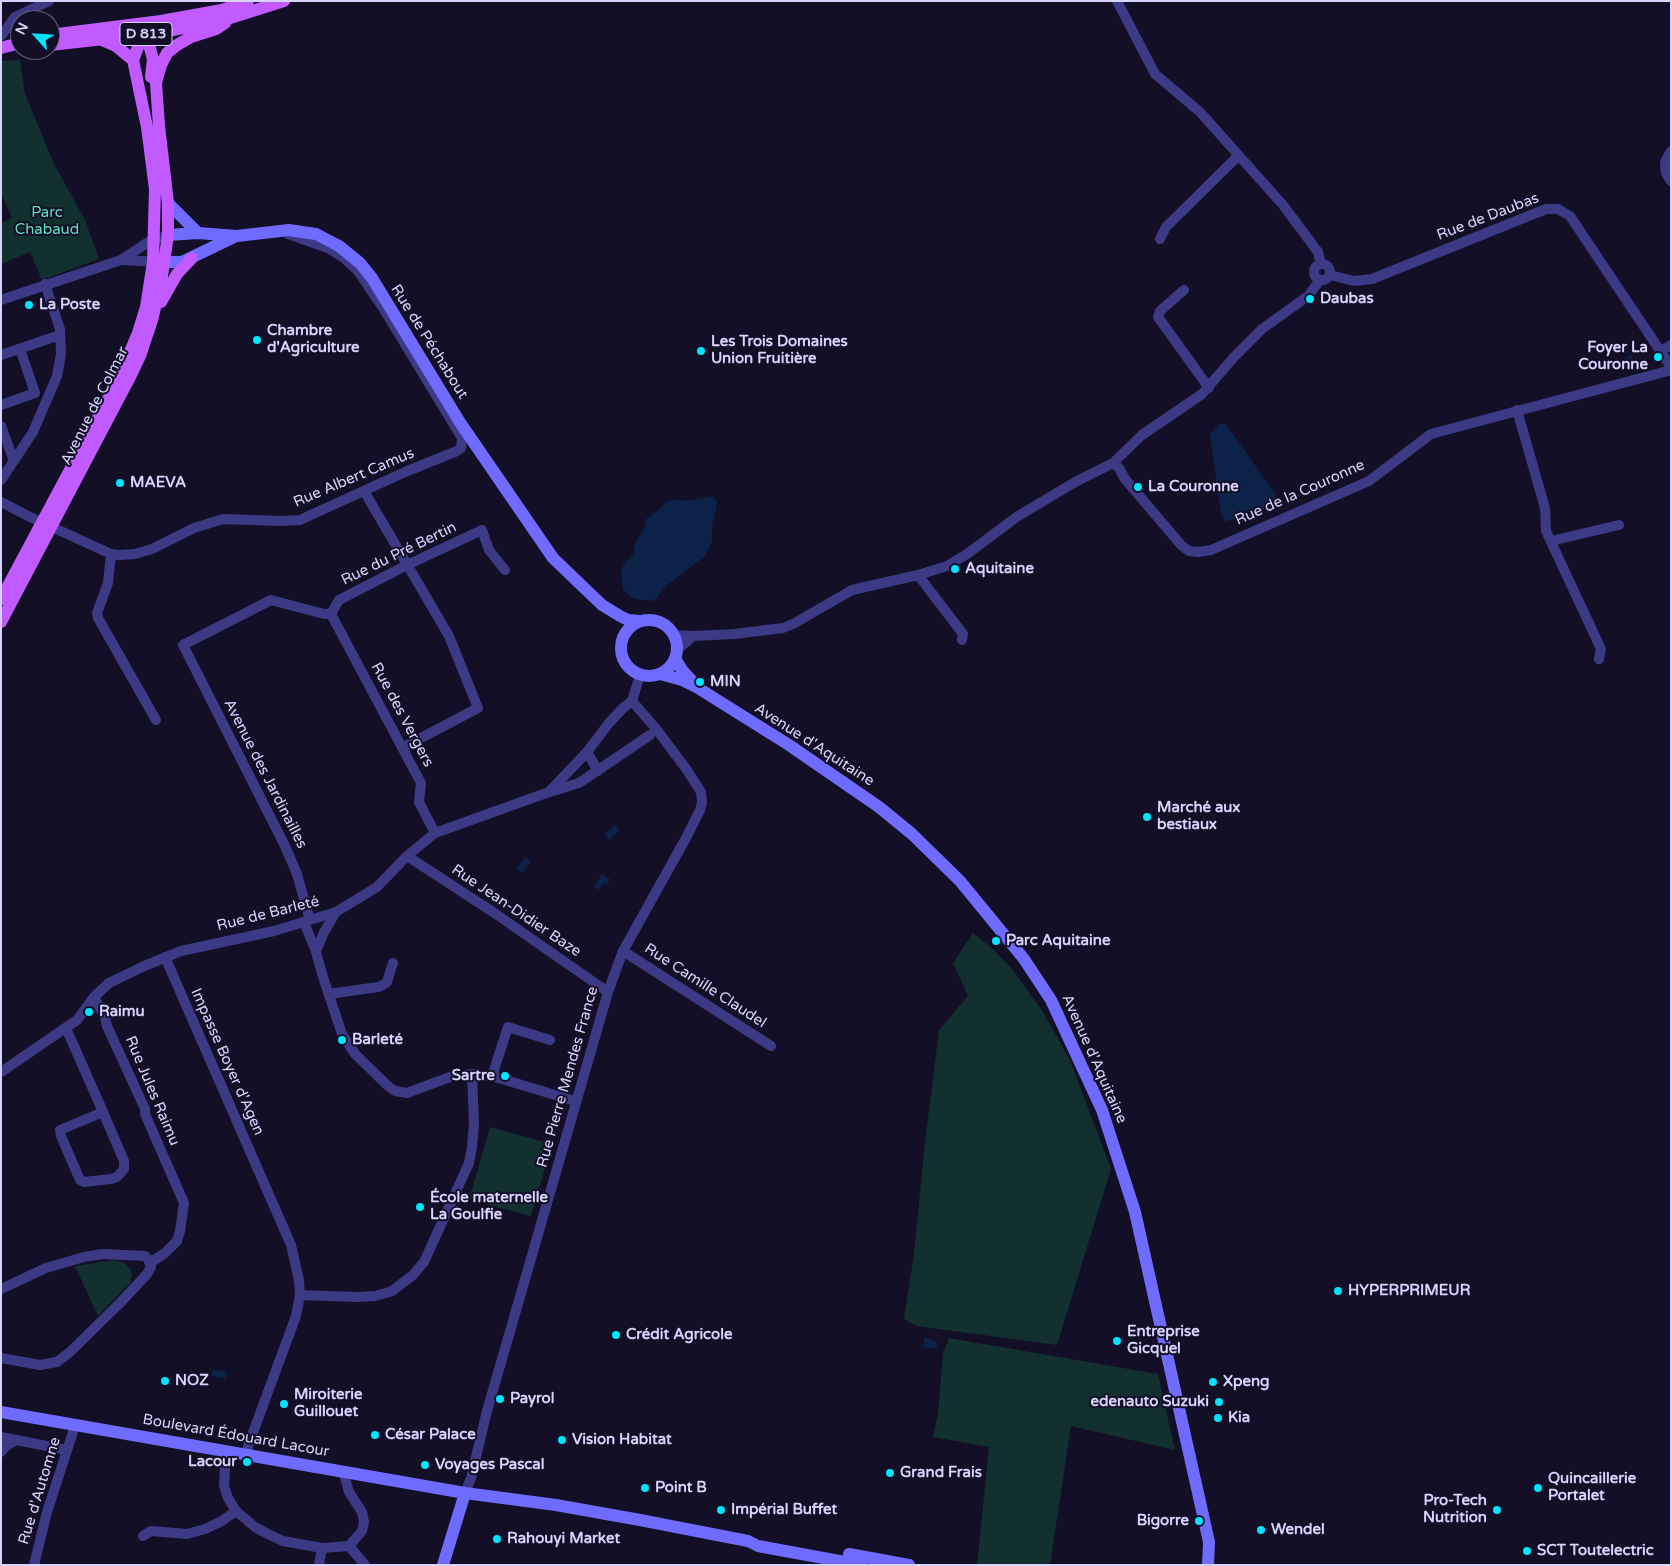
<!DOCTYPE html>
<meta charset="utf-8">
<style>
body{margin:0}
#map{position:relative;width:1672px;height:1566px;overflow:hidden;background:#130f26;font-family:"Varela Round",sans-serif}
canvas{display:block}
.frame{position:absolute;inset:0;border:2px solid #d9d4ff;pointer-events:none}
.north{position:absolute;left:10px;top:10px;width:50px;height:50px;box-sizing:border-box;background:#130f26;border:1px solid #625e7d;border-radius:50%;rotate:296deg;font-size:14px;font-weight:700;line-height:20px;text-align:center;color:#d9d4ff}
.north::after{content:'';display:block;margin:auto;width:18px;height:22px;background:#00e5ff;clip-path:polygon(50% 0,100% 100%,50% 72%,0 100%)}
</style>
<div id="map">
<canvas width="1672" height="1566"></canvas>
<div class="frame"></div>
<div class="north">N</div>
</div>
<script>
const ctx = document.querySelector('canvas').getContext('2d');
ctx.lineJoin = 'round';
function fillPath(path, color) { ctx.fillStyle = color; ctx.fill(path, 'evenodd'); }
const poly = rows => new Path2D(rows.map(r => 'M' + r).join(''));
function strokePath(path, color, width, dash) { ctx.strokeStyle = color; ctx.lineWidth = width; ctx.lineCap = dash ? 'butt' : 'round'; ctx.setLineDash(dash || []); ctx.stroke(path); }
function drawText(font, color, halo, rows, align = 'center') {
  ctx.font = font + ' "Varela Round",sans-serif'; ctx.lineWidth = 4; ctx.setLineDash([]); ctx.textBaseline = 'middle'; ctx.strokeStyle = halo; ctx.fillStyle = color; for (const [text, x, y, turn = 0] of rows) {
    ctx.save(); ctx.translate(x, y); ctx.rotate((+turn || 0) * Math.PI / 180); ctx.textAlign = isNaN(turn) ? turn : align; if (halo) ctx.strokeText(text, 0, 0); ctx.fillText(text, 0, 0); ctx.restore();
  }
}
fillPath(poly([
 [20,60,25,94,54,164,85,220,99,259,42,280,30,252,1,264,1,223,12,218,1,193,1,61],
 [973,933,994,950,1012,969,1043,1012,1070,1060,1111,1169,1057,1345,916,1326,904,1319,914,1254,925,1142,939,1030,968,996,953,963],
 [490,1127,552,1144,531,1216,469,1200],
 [115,1260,126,1264,132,1272,131,1282,98,1316,75,1266],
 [949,1338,1158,1374,1175,1450,1071,1426,1050,1565,977,1565,989,1447,933,1437,938,1413,943,1354]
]), '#12302f');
fillPath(poly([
 [1631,355,1637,365,1631,370,1624,359],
 [1219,424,1226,424,1276,495,1269,507,1225,522,1221,513,1210,436,1210,433],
 [712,496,717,502,712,526,712,542,704,557,666,586,654,601,640,600,631,597,623,590,621,570,624,564,633,555,635,543,644,529,646,519,660,509,667,501,675,499,686,501],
 [615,825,620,830,609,840,604,834],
 [525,857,531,861,523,873,516,869],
 [602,874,610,879,607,885,603,883,599,890,594,887],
 [924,1338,931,1339,932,1341,937,1342,937,1348,923,1347],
 [213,1370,227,1372,226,1379,211,1376]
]), '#0c2248');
strokePath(poly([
 [1117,1,1155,74,1200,112,1283,205,1318,252,1321,264],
 [50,21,55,35,60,40],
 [1,36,15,17,49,1],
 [1671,151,1665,162,1666,173,1671,181],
 [1160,239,1166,227,1238,156],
 [121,260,160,262],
 '1314 272a8 8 0 1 1 16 0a8 8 0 1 1-16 0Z',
 [1330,275,1354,281,1372,279,1546,209,1558,209,1570,216,1671,367],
 [1184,290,1160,311,1158,317,1209,388],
 [1,300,121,260,150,241,168,235],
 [1661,351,1671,345],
 [1,355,60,335],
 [1,405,35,393,20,349],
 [1517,410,1545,508,1546,531,1601,649,1599,659],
 [1,426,14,461],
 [1113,463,1119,468,1125,479,1182,546,1189,551,1198,552,1211,550,1369,481,1431,434,1671,370],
 [1,480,33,432,57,376,61,354,60,329,45,284],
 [364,491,449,636,478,708,402,748],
 [1,502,30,517,111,554,120,555,135,554,152,549,194,528,223,519,281,521,300,520,405,472,457,451,461,448,462,438,383,308,358,271,344,258,328,248,288,234],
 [1551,541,1619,525],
 [111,554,108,583,97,613,98,618,156,720],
 [918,575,963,634,962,640],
 [331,614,421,783,419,802,435,833],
 [673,635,693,636,734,634,783,628,795,623,852,590,918,575,947,566,967,554,1018,516,1077,481,1113,463,1142,435,1202,394,1234,357,1262,329,1308,296,1320,280],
 [676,651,693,636],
 [587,752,598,771],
 [550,792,579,783,650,735],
 [407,856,493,912,608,992],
 [336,912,324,932,316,952,323,977,342,1034,355,1054,388,1086,395,1091,407,1093,450,1077,472,1074,492,1076,575,1101],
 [310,920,297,874,285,846,183,645,271,600,324,614,331,614,339,600,407,565,482,530,489,550,505,570],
 [304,922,316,952],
 [623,951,771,1046],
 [165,957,291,1245,299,1280,300,1295,296,1316,248,1446,247,1455],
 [329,994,378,987,383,985,387,982,393,963],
 [94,997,105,1017,107,1026,145,1109,145,1114,184,1203,180,1231,177,1241,165,1253,150,1263],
 [66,1028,103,1112,124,1161,124,1169,117,1177,111,1179,84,1182,80,1180,61,1136,60,1130,103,1112],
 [1,1072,77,1020,94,997,109,983,142,967,181,951,274,931,336,912,377,887,407,856,435,833,549,792,587,752,609,723,623,708,632,701,640,675],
 [492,1076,508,1027,550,1040],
 [1,1289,46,1268,84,1257,102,1254,145,1256,148,1259,151,1267,147,1274,121,1302,70,1352,57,1362,40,1365,1,1358],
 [300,1295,358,1297,375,1296,386,1293,392,1291,413,1275,424,1262,469,1163,472,1147,474,1124,472,1074],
 [1,1437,67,1450],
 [226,1451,224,1486,228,1498,236,1511,255,1527,266,1533,283,1541,322,1548,349,1546,362,1531,364,1522,362,1512,349,1492,343,1471],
 [1,1452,7,1445,15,1441],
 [465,1493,471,1478,487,1411,608,992,623,951,686,838,700,810,702,803,701,792,687,770,657,730,632,701],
 [143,1536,151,1531,187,1534,205,1529,222,1521,236,1511],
 [349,1546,365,1565],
 [34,1565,47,1512,75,1426],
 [319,1565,322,1548]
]), '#3d3a85', 10);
strokePath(poly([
 [168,203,198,233,237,236,289,230,302,232,316,234,339,246,360,263,372,278,461,424,553,558,602,605,620,616,628,620,640,621],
 [168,235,198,233],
 [164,262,182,262,234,237],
 '621 648a28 28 0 1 1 56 0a28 28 0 1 1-56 0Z',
 [675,658,682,670,695,684],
 [660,674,682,680,698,688,789,745,879,807,912,834,960,881,1024,959,1051,1000,1102,1110,1135,1212,1209,1542,1208,1565],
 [1,1412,465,1493,556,1505,640,1520,748,1541,758,1546,861,1565],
 [849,1554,909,1565],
 [443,1565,465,1493]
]), '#6f6bff', 12);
strokePath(poly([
 [136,30,143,34,150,48,153,59,151,77],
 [50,35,161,21,222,10,248,1],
 [102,40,116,46,133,60],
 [50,45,158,33,227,19,284,1],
 [1,48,20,43],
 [133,60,143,34,147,31],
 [161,302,177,274,192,258],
 [1,599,117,382,138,333,146,307,153,262,155,189,147,127,133,60],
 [1,622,131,375,140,356,152,320,161,283,168,235,168,203,159,126,156,83,161,65,167,53,177,45,191,37,216,29,225,23,227,19]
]), '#c25bff', 12);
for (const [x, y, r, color] of [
 [1310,299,5,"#00e5ff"],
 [29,305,5,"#00e5ff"],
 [257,340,5,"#00e5ff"],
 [701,351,5,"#00e5ff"],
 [1658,357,5,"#00e5ff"],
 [120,483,5,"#00e5ff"],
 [1138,487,5,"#00e5ff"],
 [955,569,5,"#00e5ff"],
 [700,682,5,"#00e5ff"],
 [1147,817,5,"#00e5ff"],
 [996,941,5,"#00e5ff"],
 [89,1012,5,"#00e5ff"],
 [342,1040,5,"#00e5ff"],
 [505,1076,5,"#00e5ff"],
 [420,1207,5,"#00e5ff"],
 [1338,1291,5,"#00e5ff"],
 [616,1335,5,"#00e5ff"],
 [1117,1341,5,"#00e5ff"],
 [165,1381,5,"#00e5ff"],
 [1213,1382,5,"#00e5ff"],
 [500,1399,5,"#00e5ff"],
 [1219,1402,5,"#00e5ff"],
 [284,1404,5,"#00e5ff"],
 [1218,1418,5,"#00e5ff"],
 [375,1435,5,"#00e5ff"],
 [562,1440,5,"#00e5ff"],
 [247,1462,5,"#00e5ff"],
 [425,1465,5,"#00e5ff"],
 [890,1473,5,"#00e5ff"],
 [645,1488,5,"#00e5ff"],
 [1538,1488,5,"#00e5ff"],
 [721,1510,5,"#00e5ff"],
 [1497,1510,5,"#00e5ff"],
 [1199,1521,5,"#00e5ff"],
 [1261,1530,5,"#00e5ff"],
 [497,1539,5,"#00e5ff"],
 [1527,1551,5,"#00e5ff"]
]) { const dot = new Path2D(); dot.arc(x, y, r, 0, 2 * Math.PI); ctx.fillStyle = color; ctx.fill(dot); strokePath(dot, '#130f26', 2); }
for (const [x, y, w] of [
 [146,34,52]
]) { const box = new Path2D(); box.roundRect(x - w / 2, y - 11.5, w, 23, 4); ctx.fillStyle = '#130f26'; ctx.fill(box); strokePath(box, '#d9d4ff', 1); }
drawText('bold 14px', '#d9d4ff', null, [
 ["D 813",146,34]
]);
drawText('15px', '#5fe0c0', '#130f26', [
 ["Parc",47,213],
 ["Chabaud",47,230]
]);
drawText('15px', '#d9d4ff', '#130f26', [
 ["Rue de Daubas",1488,217,-21],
 ["Rue de Péchabout",429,342,58],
 ["Avenue de Colmar",95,406,-63],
 ["Rue Albert Camus",354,478,-23],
 ["Rue de la Couronne",1300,493,-24],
 ["Rue du Pré Bertin",399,554,-26],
 ["Rue des Vergers",402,715,62],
 ["Avenue d'Aquitaine",814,745,33],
 ["Avenue des Jardinailles",265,774,63],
 ["Rue Jean-Didier Baze",516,911,34],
 ["Rue de Barleté",268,914,-14],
 ["Rue Camille Claudel",705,986,33],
 ["Avenue d'Aquitaine",1094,1059,66],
 ["Impasse Boyer d'Agen",227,1062,66],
 ["Rue Pierre Mendes France",568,1077,-74],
 ["Rue Jules Raimu",152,1091,67],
 ["Boulevard Édouard Lacour",236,1436,10],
 ["Rue d'Automne",40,1491,-73]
]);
drawText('bold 15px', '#d9d4ff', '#130f26', [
 ["Daubas",1320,299],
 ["La Poste",39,305],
 ["Chambre",267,331],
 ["d'Agriculture",267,348],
 ["Les Trois Domaines",711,342],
 ["Union Fruitière",711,359],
 ["Foyer La",1648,348,"right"],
 ["Couronne",1648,365,"right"],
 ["MAEVA",130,483],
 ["La Couronne",1148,487],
 ["Aquitaine",965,569],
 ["MIN",710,682],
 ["Marché aux",1157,808],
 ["bestiaux",1157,825],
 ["Parc Aquitaine",1006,941],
 ["Raimu",99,1012],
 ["Barleté",352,1040],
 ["Sartre",495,1076,"right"],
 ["École maternelle",430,1198],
 ["La Goulfie",430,1215],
 ["HYPERPRIMEUR",1348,1291],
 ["Entreprise",1127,1332],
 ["Gicquel",1127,1349],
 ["Crédit Agricole",626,1335],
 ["NOZ",175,1381],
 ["Xpeng",1223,1382],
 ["Miroiterie",294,1395],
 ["Guillouet",294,1412],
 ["Payrol",510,1399],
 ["edenauto Suzuki",1209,1402,"right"],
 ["Kia",1228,1418],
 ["César Palace",385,1435],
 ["Vision Habitat",572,1440],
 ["Lacour",237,1462,"right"],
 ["Voyages Pascal",435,1465],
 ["Grand Frais",900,1473],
 ["Quincaillerie",1548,1479],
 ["Portalet",1548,1496],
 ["Point B",655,1488],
 ["Pro-Tech",1487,1501,"right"],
 ["Nutrition",1487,1518,"right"],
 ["Impérial Buffet",731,1510],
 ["Bigorre",1189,1521,"right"],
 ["Wendel",1271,1530],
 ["Rahouyi Market",507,1539],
 ["SCT Toutelectric",1537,1551]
], 'left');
</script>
